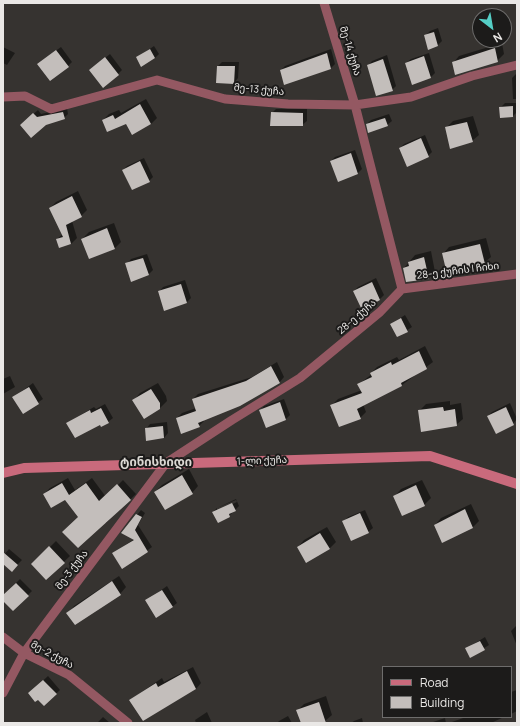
<!DOCTYPE html>
<meta charset="utf-8">
<style>
body{margin:0}
#map{position:relative;width:520px;height:726px;overflow:hidden;background:#363330;font-family:Manrope,sans-serif}
canvas{display:block}
.frame{position:absolute;inset:0;border:4px solid #eae8e6;pointer-events:none}
.legend{position:absolute;left:382px;top:666px;width:130px;height:52px;box-sizing:border-box;background:#1c1b1a;border:1px solid #6e6d6c;margin:0;padding:5px 7px;list-style:none;font-size:12px;color:#eae8e6}
.legend li{display:flex;align-items:center;gap:8px;height:20px}
.legend b{width:20px;border:1px solid #6e6d6c}
.north{position:absolute;left:472px;top:8px;width:40px;height:40px;box-sizing:border-box;background:#1c1b1a;border:1px solid #6e6d6c;border-radius:50%;rotate:149deg;font-size:11px;font-weight:700;line-height:16px;text-align:center;color:#eae8e6}
.north::after{content:'';display:block;margin:auto;width:14px;height:18px;background:#55cec5;clip-path:polygon(50% 0,100% 100%,50% 72%,0 100%)}
</style>
<div id="map">
<canvas width="520" height="726"></canvas>
<div class="frame"></div>
<ul class="legend">
<li><b style="height:5px;background:#c96a7c"></b>Road</li>
<li><b style="height:11px;background:#c3bebb"></b>Building</li>
</ul>
<div class="north">N</div>
</div>
<script>
const ctx = document.querySelector('canvas').getContext('2d');
ctx.lineJoin = 'round';
function fillPath(path, color) { ctx.fillStyle = color; ctx.fill(path, 'evenodd'); }
const poly = rows => new Path2D(rows.map(r => 'M' + r).join(''));
function strokePath(path, color, width, dash) { ctx.strokeStyle = color; ctx.lineWidth = width; ctx.lineCap = dash ? 'butt' : 'round'; ctx.setLineDash(dash || []); ctx.stroke(path); }
function drawText(font, color, halo, rows, align = 'center') {
  ctx.font = font + ' Manrope,"Noto Sans Georgian",sans-serif'; ctx.lineWidth = 4; ctx.setLineDash([]); ctx.textBaseline = 'middle'; ctx.strokeStyle = halo; ctx.fillStyle = color; for (const [text, x, y, turn = 0] of rows) {
    ctx.save(); ctx.translate(x, y); ctx.rotate((+turn || 0) * Math.PI / 180); ctx.textAlign = isNaN(turn) ? turn : align; if (halo) ctx.strokeText(text, 0, 0); ctx.fillText(text, 0, 0); ctx.restore();
  }
}
fillPath(poly([
 [438,28,442,41,438,45,425,36,430,31],
 [502,43,504,54,497,61,453,63,459,56],
 [154,46,159,54,155,58,137,58],
 [3,47,15,53,7,65,3,63],
 [61,47,72,62,68,66,43,60],
 [331,49,335,64,331,68,285,84,281,70,285,66],
 [429,53,435,73,431,77,413,83,406,63,411,59],
 [110,54,122,70,118,74,95,66],
 [387,55,396,86,392,90,368,66,372,61],
 [222,62,239,62,238,78,234,83,218,66],
 [517,73,517,99,513,99,512,78],
 [146,99,157,118,151,124,103,120,109,114,119,110,121,113],
 [505,103,517,103,517,112,513,116,500,108],
 [67,108,68,114,64,118,21,125,38,110,41,114],
 [276,109,307,109,307,121,302,125,272,113],
 [389,114,392,121,387,125,367,124,371,120],
 [473,116,479,135,472,141,446,128,453,121],
 [425,135,432,152,428,156,400,148,404,144],
 [355,150,362,169,358,173,338,181,331,161,335,157],
 [144,158,153,177,149,181,123,170,127,166],
 [78,191,87,210,81,216,72,221,77,238,71,244,59,247,57,239,63,234,50,208,56,202],
 [114,223,121,242,115,248,90,258,82,239,89,232],
 [486,238,491,257,484,263,443,254,449,247],
 [431,251,435,272,428,279,404,268,415,255],
 [147,254,153,270,149,274,127,264,131,259],
 [376,278,384,295,380,299,362,308,354,291,358,287],
 [185,280,191,298,187,302,159,292,163,287],
 [405,315,412,327,398,336,391,324],
 [425,346,433,362,402,385,363,404,366,412,360,418,332,405,338,399,362,390,359,384,372,374,371,373,377,367,397,357,399,360],
 [277,362,284,377,279,383,204,419,204,421,199,426,177,418,182,413,196,408,193,399,198,394,252,377],
 [10,376,15,387,3,394,3,379],
 [33,383,43,399,23,413,14,397],
 [158,383,166,396,167,401,160,408,134,400,140,393],
 [284,399,290,415,286,419,260,411,264,406],
 [450,401,450,405,461,403,463,419,456,425,419,411,426,404],
 [510,403,517,419,513,424,488,416,492,412],
 [105,404,113,418,108,422,67,423,94,407,96,409],
 [167,422,168,433,164,438,146,429,150,424],
 [189,469,198,486,192,493,155,492,162,485],
 [68,478,75,490,92,478,106,497,123,480,136,494,106,523,79,517,65,498,44,494,50,488],
 [422,480,431,498,424,505,395,496,401,489],
 [236,499,239,506,229,516,213,512,217,508],
 [236,500,237,502,217,511,217,508],
 [471,504,479,521,473,527,435,525,441,518],
 [141,510,145,513,138,525,152,547,123,568,114,553,134,539,123,532],
 [365,510,373,528,368,532,343,522,348,517],
 [327,527,336,542,329,549,298,547,304,540],
 [56,541,70,556,46,579,33,564],
 [9,549,22,560,12,570,3,562,3,556],
 [119,576,126,587,120,594,68,613,74,606],
 [20,579,32,591,13,610,3,599,3,596],
 [167,586,177,603,172,607,146,601],
 [517,625,517,646,511,631],
 [485,637,489,645,470,657,466,649],
 [193,667,201,683,196,689,130,700,162,678,164,682],
 [48,676,60,690,44,705,34,689],
 [517,690,517,711,511,714,511,692],
 [326,696,332,715,325,721,321,723,302,723,297,711,304,704],
 [207,712,212,723,196,723,195,720],
 [288,716,292,723,277,723,279,721],
 [103,717,110,723,97,723],
 [466,717,504,717,491,723,449,723],
 [362,718,363,723,351,723,354,721],
 [445,718,446,723,430,723]
]), '#0007');
fillPath(poly([
 [434,32,438,46,428,50,424,35],
 [495,48,498,62,455,75,452,62],
 [150,49,155,58,141,67,136,57],
 [56,50,69,67,50,81,37,64],
 [327,53,331,69,284,85,280,70],
 [424,56,431,78,412,85,405,63],
 [105,57,119,75,103,88,89,70],
 [383,59,393,91,376,96,367,65],
 [217,66,235,66,234,84,216,83],
 [140,104,151,124,132,135,126,124,107,132,102,120,113,115,115,119],
 [513,106,513,117,500,118,499,107],
 [63,112,65,119,46,125,31,138,20,125,33,113,37,117],
 [271,112,303,113,303,126,270,126],
 [385,118,388,126,368,133,366,124],
 [467,122,473,142,450,149,445,127],
 [421,138,429,157,407,167,399,148],
 [351,153,358,174,338,182,330,161],
 [140,161,150,182,132,190,122,170],
 [72,196,82,217,66,225,71,244,59,248,56,239,63,237,49,208],
 [107,228,115,249,89,259,81,239],
 [480,244,485,264,447,274,442,253],
 [424,257,429,279,406,282,403,268,409,266,408,262],
 [143,258,149,275,131,282,125,263],
 [372,282,380,300,362,310,353,291],
 [181,284,187,303,164,311,158,291],
 [401,318,408,332,397,337,390,324],
 [419,351,427,369,401,383,402,386,357,409,361,419,339,427,330,405,362,393,357,384,372,377,370,373,391,362,392,365],
 [271,366,280,383,240,406,198,423,200,427,181,434,176,418,196,411,192,399,246,381],
 [29,387,39,404,23,414,12,397],
 [151,389,160,403,160,409,144,419,132,400],
 [280,402,286,420,266,428,259,410],
 [443,407,444,411,455,409,457,426,421,432,418,410],
 [506,407,514,425,496,434,487,416],
 [101,408,109,423,101,427,100,425,75,438,66,423,90,410,91,413],
 [163,426,164,438,146,441,145,428],
 [182,475,193,494,165,510,154,492],
 [62,483,69,495,86,483,99,501,117,484,131,500,78,548,62,532,78,517,65,500,51,508,43,494],
 [416,485,425,506,402,516,393,496],
 [232,503,236,511,229,514,230,517,218,523,212,512],
 [465,509,473,528,442,543,434,525],
 [360,513,369,533,351,541,342,521],
 [136,514,142,517,135,530,148,552,122,569,112,553,134,540,121,533],
 [320,533,330,549,306,563,297,547],
 [49,546,65,563,46,580,31,564],
 [3,552,18,565,12,572,3,564],
 [112,581,121,595,75,625,66,613],
 [16,583,29,596,13,611,3,601,3,595],
 [162,590,173,607,156,618,145,600],
 [480,641,485,650,470,658,465,648],
 [187,671,196,689,143,721,129,700,156,683,158,687],
 [43,680,57,694,44,706,38,700,35,702,28,693],
 [319,702,326,723,301,723,296,710]
]), '#c3bebb');
strokePath(poly([
 [324,3,355,105,402,289],
 [3,97,25,96,51,109,157,80,225,99,288,104,355,105,411,97,472,76,517,65],
 [402,289,517,274],
 [3,637,24,653,69,675,128,723],
 [3,693,24,653,166,463,232,420,300,378,380,312,402,289]
]), '#945862', 9);
strokePath(poly([
 [3,473,24,468,430,456,517,484]
]), '#c96a7c', 10);
drawText('10px', '#eae8e6', '#1c1b1a', [
 ["მე-14 ქუჩა",350,51,73],
 ["მე-13 ქუჩა",259,90,5],
 ["28-ე ქუჩის I ჩიხი",458,271,-7],
 ["28-ე ქუჩა",357,317,-41],
 ["1-ლი ქუჩა",262,461,-2],
 ["მე-3 ქუჩა",72,570,-53],
 ["მე-2 ქუჩა",52,655,28]
]);
drawText('bold 12px', '#dbd8d3', '#1c1b1a', [
 ["ტინისხიდი",156,463]
]);
</script>
